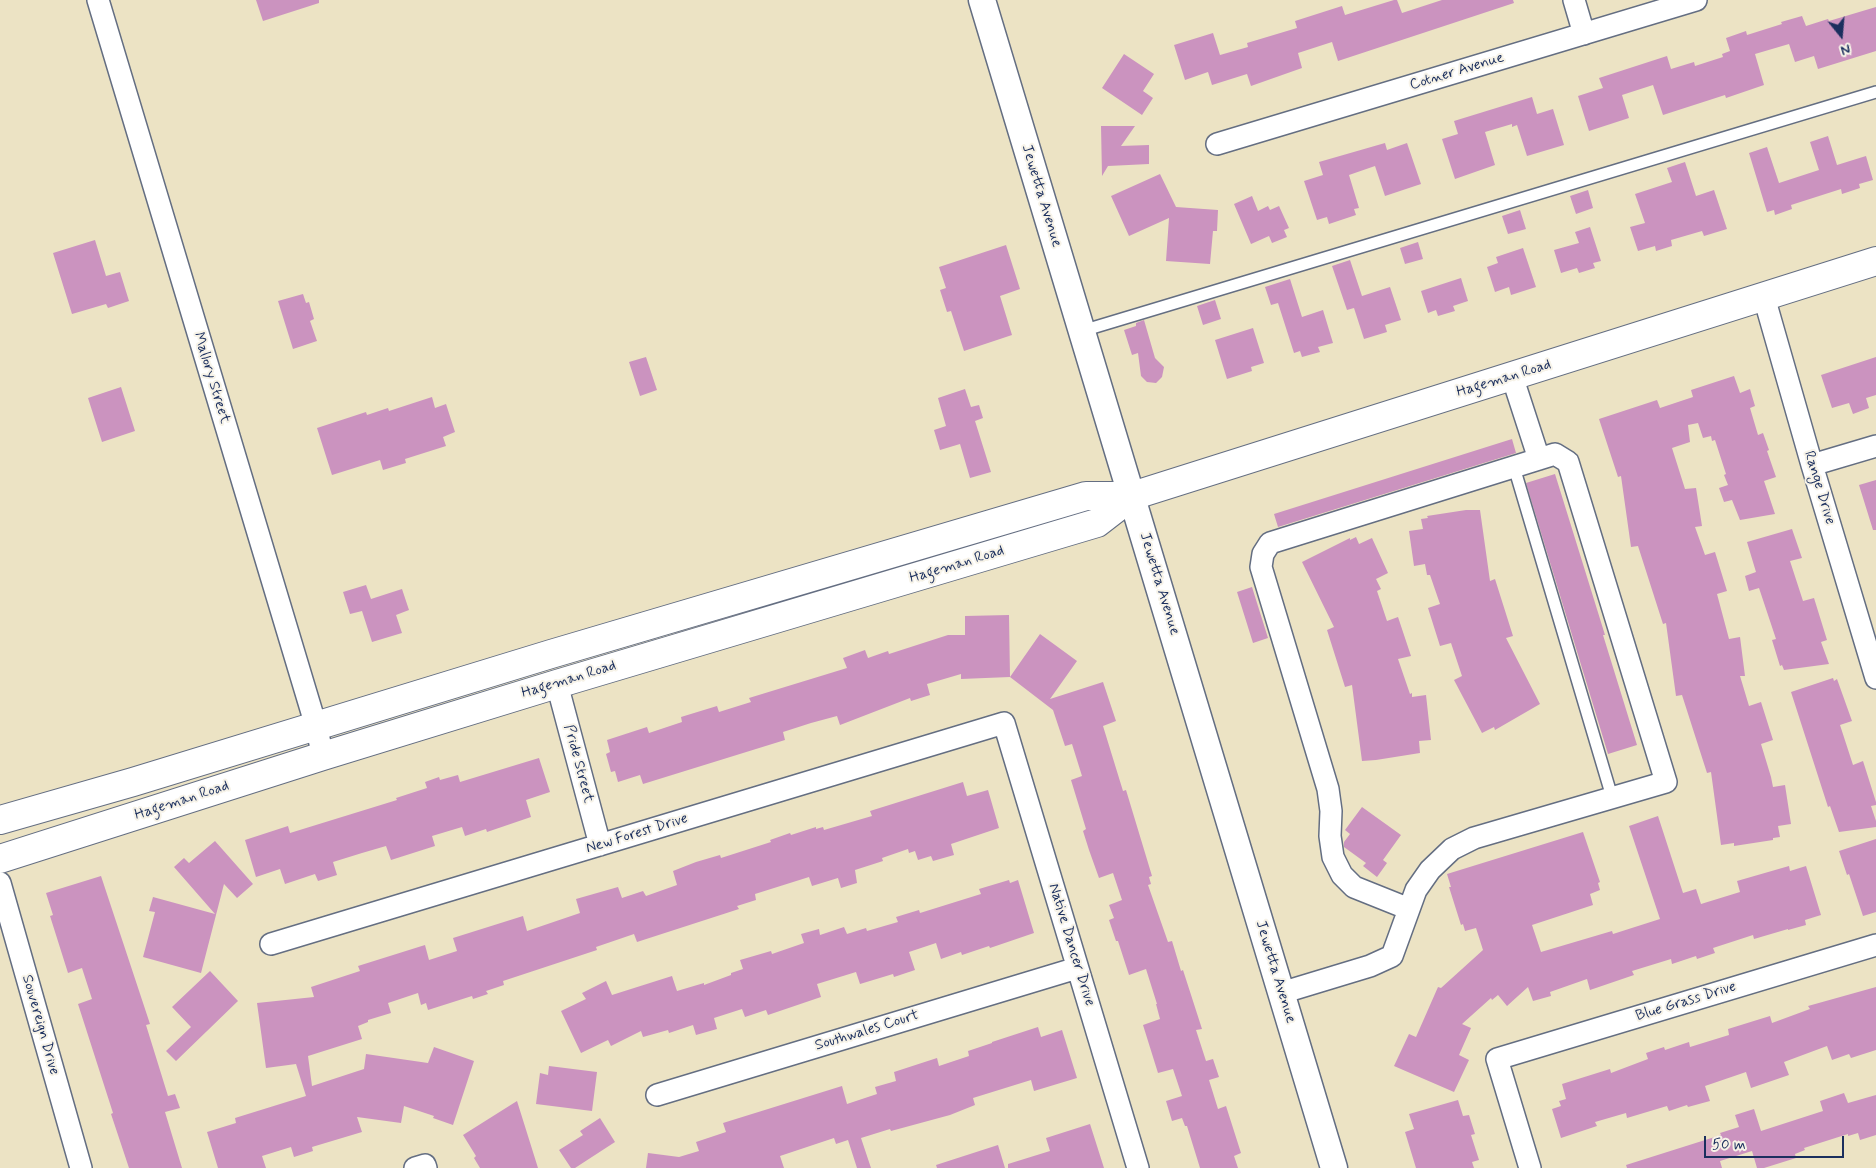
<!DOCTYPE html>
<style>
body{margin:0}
#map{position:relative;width:1876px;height:1168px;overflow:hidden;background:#ece3c4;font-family:Mynerve,sans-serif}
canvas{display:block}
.north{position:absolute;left:1816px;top:10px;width:50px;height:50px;-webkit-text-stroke:4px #f7f3e8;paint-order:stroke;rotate:163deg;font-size:14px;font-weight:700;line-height:20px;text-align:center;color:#1b2f5e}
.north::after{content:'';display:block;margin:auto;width:18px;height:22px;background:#1b2f5e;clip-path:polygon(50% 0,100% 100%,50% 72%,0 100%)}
.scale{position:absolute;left:1704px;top:1136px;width:140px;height:22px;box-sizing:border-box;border:2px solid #1b2f5e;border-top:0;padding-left:6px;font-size:15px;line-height:18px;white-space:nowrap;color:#1b2f5e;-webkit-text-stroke:4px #f7f3e8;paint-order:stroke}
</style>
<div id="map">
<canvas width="1876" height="1168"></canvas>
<div class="north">N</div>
<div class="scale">50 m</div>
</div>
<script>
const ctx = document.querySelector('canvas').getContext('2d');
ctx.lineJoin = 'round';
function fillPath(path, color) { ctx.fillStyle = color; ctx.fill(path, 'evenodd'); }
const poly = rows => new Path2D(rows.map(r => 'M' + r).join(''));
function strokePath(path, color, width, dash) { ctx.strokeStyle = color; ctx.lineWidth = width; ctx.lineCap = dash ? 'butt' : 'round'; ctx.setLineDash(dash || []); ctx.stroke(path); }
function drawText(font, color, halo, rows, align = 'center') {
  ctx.font = font + ' Mynerve,sans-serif'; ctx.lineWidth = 4; ctx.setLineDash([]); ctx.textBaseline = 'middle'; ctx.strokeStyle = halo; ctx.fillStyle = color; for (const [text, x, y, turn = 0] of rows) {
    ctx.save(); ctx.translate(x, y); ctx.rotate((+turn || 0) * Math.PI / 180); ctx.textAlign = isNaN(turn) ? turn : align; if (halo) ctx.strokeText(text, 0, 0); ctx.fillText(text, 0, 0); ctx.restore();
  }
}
fillPath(poly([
 [256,0,319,0,319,3,263,21],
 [1394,0,1397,0,1402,13,1442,0,1513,0,1514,3,1338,61,1332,42,1298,53,1302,68,1251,86,1247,74,1212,85,1208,72,1185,80,1174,45,1213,33,1220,55,1248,47,1247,43,1297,28,1295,21,1342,6,1345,15],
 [1876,7,1876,51,1818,69,1814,56,1795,62,1789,44,1755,54,1764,85,1726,98,1725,95,1663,115,1653,85,1622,95,1629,118,1589,131,1578,96,1603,88,1599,78,1667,56,1671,69,1694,62,1695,66,1723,57,1722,54,1730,51,1726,38,1746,31,1747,35,1782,24,1781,22,1802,16,1806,26,1828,19,1829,21],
 [1124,54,1154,74,1143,91,1153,98,1142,115,1102,88],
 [1532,97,1537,114,1553,109,1564,145,1527,156,1517,125,1512,127,1512,124,1485,132,1495,165,1455,179,1442,139,1458,134,1454,121],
 [1101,126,1135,126,1121,146,1149,145,1149,164,1108,166,1102,176],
 [1828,136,1837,165,1866,156,1873,180,1859,184,1860,188,1842,194,1841,189,1791,205,1792,209,1775,215,1774,210,1767,212,1749,153,1767,147,1779,183,1819,170,1810,142],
 [1385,143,1387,150,1407,143,1421,184,1385,196,1375,166,1349,175,1359,208,1354,209,1356,215,1329,224,1327,217,1317,220,1304,181,1323,175,1319,162],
 [1685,162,1696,196,1714,190,1727,229,1704,236,1702,231,1671,240,1672,246,1656,251,1655,246,1638,251,1630,227,1645,223,1635,194,1672,182,1667,168],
 [1160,174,1176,207,1218,210,1217,231,1213,231,1210,264,1166,261,1169,218,1129,236,1111,196],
 [1588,190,1593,208,1576,214,1570,196],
 [1252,196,1258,211,1268,206,1270,210,1279,206,1289,228,1284,230,1287,237,1272,243,1269,236,1251,244,1234,204],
 [1520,210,1526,229,1508,234,1502,216],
 [1590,227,1601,261,1593,263,1595,268,1579,273,1577,268,1561,273,1554,250,1579,243,1575,232],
 [95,240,106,276,120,272,129,301,108,308,106,304,72,314,53,253],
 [1418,242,1423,259,1405,264,1400,248],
 [1006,245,1020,289,1000,296,1012,335,964,351,951,311,947,312,940,290,946,288,939,267],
 [1523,248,1536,287,1511,295,1509,287,1495,292,1487,267,1498,263,1496,257],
 [1350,260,1362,296,1390,287,1401,320,1385,325,1387,332,1364,339,1354,308,1347,310,1332,266],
 [1461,278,1468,301,1453,306,1455,311,1438,316,1436,310,1428,313,1421,291],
 [1290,279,1302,317,1323,310,1333,343,1318,347,1320,352,1302,357,1300,351,1294,353,1278,303,1271,305,1265,287],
 [303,294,306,303,309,302,314,319,310,321,317,341,293,349,278,301],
 [1215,300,1221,319,1203,325,1197,306],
 [1144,320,1155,358,1164,367,1162,377,1156,383,1147,382,1141,376,1138,353,1132,355,1124,330,1136,326,1136,323],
 [1253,328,1264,363,1251,367,1252,371,1227,379,1215,340],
 [646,357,657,390,640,396,629,362],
 [1876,357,1876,395,1866,398,1869,408,1853,414,1849,403,1832,408,1821,375],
 [1734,376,1740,393,1750,389,1755,406,1750,408,1758,435,1763,433,1769,450,1767,451,1776,477,1764,481,1775,514,1740,520,1732,500,1724,502,1719,488,1728,485,1724,475,1726,474,1715,440,1712,441,1711,436,1703,438,1698,423,1688,425,1690,442,1672,448,1685,489,1696,488,1702,526,1695,527,1705,555,1715,552,1727,591,1717,594,1729,639,1740,637,1745,676,1740,676,1749,706,1761,702,1773,740,1761,744,1771,777,1773,787,1785,785,1791,824,1778,826,1780,837,1773,838,1773,840,1734,846,1734,843,1721,845,1711,772,1707,773,1682,695,1676,696,1666,623,1663,624,1638,546,1631,547,1621,476,1618,477,1599,419,1657,400,1660,408,1693,397,1691,390],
 [121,387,135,431,102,442,88,398],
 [965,389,971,407,979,405,983,418,975,421,991,472,970,478,960,444,940,450,934,430,946,426,938,398],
 [432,397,435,408,446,404,455,432,443,437,446,446,405,459,406,463,383,470,380,460,332,475,317,428,366,412,367,415,388,408,389,411],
 [1512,439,1516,453,1278,527,1274,514],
 [1555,474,1605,635,1603,635,1637,745,1608,754,1526,483],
 [1876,480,1876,530,1873,530,1859,485],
 [1466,510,1480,510,1490,581,1495,579,1513,636,1506,638,1540,704,1495,730,1494,727,1482,733,1454,680,1462,676,1451,643,1440,646,1428,608,1440,604,1430,575,1427,575,1425,564,1414,566,1409,531,1423,529,1421,519,1428,518,1427,516],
 [1792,529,1802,558,1790,561,1803,601,1814,598,1827,640,1821,642,1829,664,1784,670,1782,665,1780,666,1772,640,1776,639,1759,588,1749,591,1745,576,1756,572,1747,542],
 [1356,537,1359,544,1372,538,1388,573,1376,579,1381,589,1377,591,1387,621,1398,617,1411,656,1398,659,1410,694,1412,693,1412,697,1426,695,1431,740,1419,741,1420,753,1376,760,1362,761,1352,685,1345,687,1327,630,1334,627,1302,562,1350,538,1350,540],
 [366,585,371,599,402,589,409,610,396,615,402,633,372,642,362,611,350,614,343,592],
 [1252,587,1268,638,1253,643,1237,592],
 [1009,615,1010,677,1040,634,1077,661,1050,699,1103,682,1116,721,1103,726,1123,791,1126,790,1152,876,1149,877,1151,884,1148,885,1168,942,1172,941,1181,971,1183,970,1202,1029,1196,1030,1206,1061,1213,1059,1219,1077,1209,1080,1218,1109,1226,1106,1241,1153,1234,1156,1238,1168,1200,1168,1187,1126,1185,1126,1182,1118,1172,1121,1166,1101,1182,1096,1173,1069,1158,1073,1143,1025,1160,1019,1156,1004,1157,1004,1146,969,1129,975,1118,941,1116,941,1109,920,1114,918,1109,905,1122,900,1113,873,1099,878,1089,850,1083,831,1086,829,1071,780,1082,776,1072,744,1065,746,1053,710,1010,677,961,679,961,674,927,684,930,695,911,701,910,698,840,725,837,716,811,723,783,732,785,740,643,784,640,775,618,782,615,771,611,772,606,754,610,752,607,740,647,727,649,733,682,722,681,717,717,706,719,712,751,702,749,698,847,668,843,658,865,650,868,658,888,651,889,654,948,635,965,635,965,616],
 [1833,678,1834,681,1837,679,1852,721,1840,725,1853,765,1863,761,1876,802,1876,805,1871,806,1876,821,1876,827,1839,832,1830,806,1828,807,1791,692],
 [539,758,550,792,526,800,531,817,487,832,486,829,465,836,462,827,432,836,435,846,391,860,386,846,362,853,333,862,337,875,318,881,315,874,285,884,280,869,256,877,245,840,288,826,290,833,397,800,396,798,427,788,425,782,439,777,440,780,458,775,460,782],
 [963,782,967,796,988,790,999,828,951,844,954,855,933,861,931,856,918,860,915,851,909,853,908,849,882,858,883,861,855,870,857,883,841,888,838,878,812,886,809,877,755,894,756,900,737,906,739,909,637,942,634,934,596,947,597,950,503,981,504,985,486,991,488,994,473,999,472,996,428,1010,426,1003,421,1005,418,993,388,1003,391,1013,368,1020,368,1022,358,1026,362,1039,308,1056,312,1086,364,1069,366,1054,428,1063,434,1047,474,1061,453,1125,433,1118,434,1116,404,1106,401,1123,357,1117,362,1132,312,1147,313,1151,294,1157,291,1147,262,1156,266,1168,218,1168,207,1132,236,1123,235,1118,306,1096,296,1064,266,1068,257,1003,314,997,311,987,360,971,358,966,425,945,429,960,457,951,453,938,523,916,527,931,580,913,576,899,618,887,622,898,643,891,646,896,677,885,673,871,696,862,720,855,721,858,771,842,770,840,790,833,791,835,816,827,816,829,823,827,824,830,872,816,870,811],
 [1362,807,1401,835,1383,860,1387,863,1377,877,1363,866,1366,863,1344,847,1344,842,1350,834,1345,830],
 [1658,816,1683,893,1696,889,1701,904,1740,892,1737,881,1789,866,1790,871,1806,866,1821,915,1805,920,1806,925,1788,930,1788,929,1754,939,1753,935,1713,948,1715,953,1697,959,1696,956,1672,964,1671,959,1632,971,1634,975,1590,990,1587,979,1550,992,1551,996,1533,1001,1528,987,1507,1006,1498,995,1492,1000,1491,998,1462,1024,1471,1028,1459,1055,1469,1060,1454,1092,1394,1066,1409,1034,1416,1037,1438,987,1441,988,1483,950,1476,928,1465,931,1463,924,1461,925,1449,887,1451,887,1447,874,1583,832,1600,882,1598,883,1600,890,1590,894,1593,905,1532,925,1541,952,1612,931,1613,934,1660,919,1629,826],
 [1876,839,1876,912,1863,916,1849,874,1847,875,1839,851],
 [215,841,253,884,237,898,224,884,201,973,143,957,155,912,149,911,153,897,215,914,174,867,184,858,189,863],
 [101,876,150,1024,146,1025,168,1096,175,1094,180,1108,165,1112,182,1168,129,1168,111,1114,113,1113,78,1004,92,999,82,968,68,973,50,916,53,915,46,893],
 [1009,880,1010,883,1018,880,1034,933,990,948,989,946,962,955,961,952,941,959,936,943,909,952,915,970,894,977,893,974,860,984,856,972,817,984,821,997,768,1015,766,1010,745,1017,742,1009,714,1018,717,1029,696,1035,693,1025,669,1033,668,1030,643,1037,641,1031,611,1046,608,1040,581,1053,561,1011,586,999,582,993,606,981,612,995,672,976,677,991,704,983,704,985,731,975,731,973,743,969,740,960,771,951,772,954,804,943,801,934,819,929,820,935,844,927,847,934,866,928,867,931,898,922,896,917,919,910,920,913,981,894,979,889],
 [210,971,238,1001,176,1061,166,1051,191,1027,172,1007],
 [1876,987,1876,1050,1851,1058,1849,1054,1832,1060,1827,1046,1784,1062,1789,1075,1751,1088,1746,1072,1705,1086,1710,1101,1688,1107,1687,1105,1669,1111,1667,1106,1627,1118,1626,1113,1595,1122,1597,1126,1561,1138,1552,1109,1561,1106,1559,1101,1566,1099,1562,1084,1610,1069,1611,1073,1648,1059,1646,1053,1664,1047,1665,1050,1689,1042,1690,1047,1729,1035,1728,1029,1770,1016,1772,1023,1810,1009,1808,1006],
 [1038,1027,1041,1037,1062,1030,1077,1078,1034,1091,1031,1080,973,1098,975,1105,950,1115,891,1131,890,1129,861,1138,871,1168,857,1168,848,1140,836,1144,834,1138,780,1156,784,1168,646,1168,648,1153,679,1157,699,1151,696,1142,726,1132,723,1123,842,1086,847,1104,877,1094,875,1087,896,1081,894,1072,937,1058,939,1066,969,1056,968,1051,992,1043,992,1042],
 [549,1066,597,1072,592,1111,536,1104,540,1073,548,1075],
 [1844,1093,1848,1103,1876,1095,1876,1135,1860,1140,1858,1133,1848,1136,1848,1134,1804,1148,1805,1150,1795,1154,1796,1158,1764,1168,1757,1168,1752,1151,1720,1161,1722,1168,1627,1168,1626,1165,1721,1135,1720,1133,1739,1127,1735,1115,1754,1109,1761,1131,1823,1111,1820,1101],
 [1458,1100,1463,1116,1469,1115,1475,1134,1471,1135,1479,1160,1472,1162,1474,1168,1416,1168,1405,1132,1414,1129,1409,1114],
 [517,1101,538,1168,480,1168,474,1158,476,1156,463,1135],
 [600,1118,615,1142,575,1168,571,1168,559,1150,583,1135,580,1131],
 [1090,1124,1104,1168,1008,1168,1008,1164,1050,1151,1046,1138],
 [998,1145,1005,1168,937,1168,936,1165]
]), '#cb93bf');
const service = poly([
 [1082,331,1876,92],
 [1514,467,1612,797]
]);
const minor = poly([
 [98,0,316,726,323,756],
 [1574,0,1584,34],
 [1217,144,1696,0],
 [1764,297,1812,465,1876,678],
 [1512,376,1539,459],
 [1812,465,1876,446],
 [557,684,600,845],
 [0,883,81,1168],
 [271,944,1004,723,1138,1168],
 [1281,993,1370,966,1392,956,1416,890,1430,870,1452,849,1474,838,1666,782,1568,462,1555,454,1270,543,1263,554,1261,567,1328,789,1331,811,1330,836,1333,857,1342,875,1354,887,1409,909],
 [657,1095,1077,968],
 [415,1168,425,1165,426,1168],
 [1530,1168,1497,1059,1876,945]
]);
const tertiary = poly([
 [982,0,1334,1168]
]);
const secondary = poly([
 [0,820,133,782,551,654,1086,496,1132,496,1876,261],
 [0,859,323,756,557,684,1097,523,1132,496]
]);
strokePath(service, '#646e82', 14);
strokePath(minor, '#646e82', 24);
strokePath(tertiary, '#646e82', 29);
strokePath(secondary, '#646e82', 30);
strokePath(service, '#fff', 11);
strokePath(minor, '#fff', 21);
strokePath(tertiary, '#fff', 26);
strokePath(secondary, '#fff', 28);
drawText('15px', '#1b2f5e', '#f7f3e8', [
 ["Cotner Avenue",1457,72,-17],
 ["Jewetta Avenue",1041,196,73],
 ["Mallory Street",211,378,73],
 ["Hageman Road",1504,379,-17],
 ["Range Drive",1819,488,73],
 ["Hageman Road",957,565,-17],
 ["Jewetta Avenue",1159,584,73],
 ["Hageman Road",569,680,-17],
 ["Pride Street",578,764,75],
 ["Hageman Road",182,801,-18],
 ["New Forest Drive",637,834,-17],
 ["Native Dancer Drive",1071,945,73],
 ["Jewetta Avenue",1275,972,73],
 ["Blue Grass Drive",1686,1002,-17],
 ["Souvereign Drive",40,1025,74],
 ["Southwales Court",867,1031,-17]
]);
</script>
